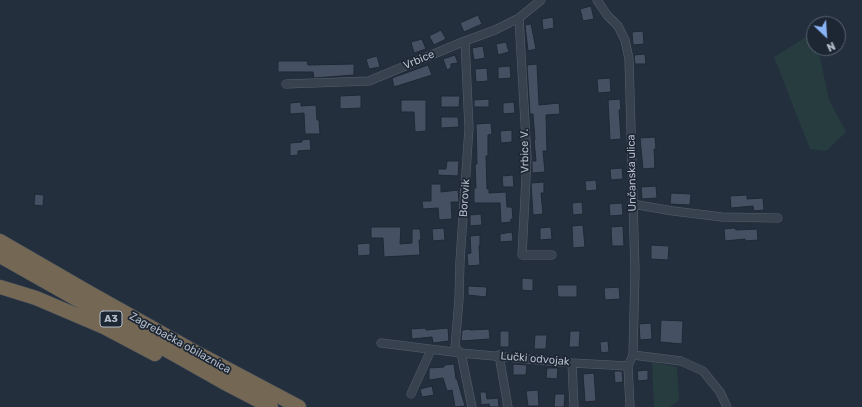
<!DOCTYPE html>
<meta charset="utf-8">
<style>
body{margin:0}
#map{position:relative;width:862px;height:407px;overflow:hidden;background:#242f3e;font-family:Rubik,sans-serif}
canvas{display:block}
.north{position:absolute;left:806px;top:16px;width:40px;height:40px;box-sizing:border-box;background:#1d2633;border:1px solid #59626f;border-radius:50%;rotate:155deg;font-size:11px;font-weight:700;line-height:16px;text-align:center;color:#b4bcc9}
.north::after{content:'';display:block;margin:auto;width:14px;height:18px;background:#8ab4f8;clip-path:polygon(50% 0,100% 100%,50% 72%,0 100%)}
</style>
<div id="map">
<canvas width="862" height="407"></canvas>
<div class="north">N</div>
</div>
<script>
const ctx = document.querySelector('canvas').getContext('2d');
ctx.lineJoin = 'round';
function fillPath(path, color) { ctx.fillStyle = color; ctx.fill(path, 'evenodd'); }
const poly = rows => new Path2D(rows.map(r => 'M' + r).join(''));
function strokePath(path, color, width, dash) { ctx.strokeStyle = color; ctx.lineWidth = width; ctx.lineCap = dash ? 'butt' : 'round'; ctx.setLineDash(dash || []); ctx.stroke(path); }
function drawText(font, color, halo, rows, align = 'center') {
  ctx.font = font + ' Rubik,sans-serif'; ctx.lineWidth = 3.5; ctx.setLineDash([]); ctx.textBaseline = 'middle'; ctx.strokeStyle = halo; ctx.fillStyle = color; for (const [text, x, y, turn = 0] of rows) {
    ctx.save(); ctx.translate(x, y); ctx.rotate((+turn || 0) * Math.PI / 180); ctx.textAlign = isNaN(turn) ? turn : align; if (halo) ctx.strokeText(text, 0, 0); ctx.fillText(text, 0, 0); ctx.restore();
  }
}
fillPath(poly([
 [814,32,814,48,818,48,829,100,846,132,826,151,810,149,774,57],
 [652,362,677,367,679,400,670,407,654,407]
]), '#263c3f');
const building = poly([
 [591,6,594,19,583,21,580,9,591,6],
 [478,15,482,24,464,32,460,23,478,15],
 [553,17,554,28,543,30,542,19,553,17],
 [531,24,536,49,528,51,525,25,531,24],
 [441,30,446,39,434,45,429,36,441,30],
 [643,31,644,44,633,45,632,32,643,31],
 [422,39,426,49,414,53,411,42,422,39],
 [506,42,509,52,498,55,496,44,506,42],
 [483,46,485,58,474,60,472,48,483,46],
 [645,54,646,64,635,64,634,55,645,54],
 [455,55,458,63,451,64,451,68,447,70,443,59,455,55],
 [377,56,380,67,369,69,366,59,377,56],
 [278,61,307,61,308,65,354,64,354,75,314,78,313,72,278,72,278,61],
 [537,64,539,105,559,103,560,114,546,115,547,151,543,151,545,172,532,173,532,161,536,161,534,140,535,140,533,114,530,114,527,65,537,64],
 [428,65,432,75,394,87,392,78,428,65],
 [510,66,511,78,498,79,498,67,510,66],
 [487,68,488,81,476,82,475,69,487,68],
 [610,78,611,92,598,93,597,79,610,78],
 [361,95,361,108,340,109,340,96,361,95],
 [441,96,460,96,459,107,441,107,441,96],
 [489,99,489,107,474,107,474,100,489,99],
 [620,99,621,110,619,110,621,139,610,140,608,100,620,99],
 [401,100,426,100,426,131,415,132,414,112,401,112,401,100],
 [301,102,301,106,316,105,317,120,319,120,320,134,305,134,304,113,290,114,290,103,301,102],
 [514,102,515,113,503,114,503,103,514,102],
 [441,117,458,117,459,127,441,128,441,117],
 [491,123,492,134,488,135,488,156,486,156,487,189,489,189,489,193,506,192,507,207,512,207,513,219,511,219,511,222,501,223,500,203,474,203,474,188,476,188,475,164,477,164,476,124,491,123],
 [512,130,512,142,501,143,500,131,512,130],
 [655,137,656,149,654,149,655,168,643,169,640,138,655,137],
 [310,139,311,150,298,151,298,155,290,156,290,143,302,142,302,140,310,139],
 [447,161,459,161,458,176,438,175,438,169,446,169,447,161],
 [622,168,623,179,611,180,610,169,622,168],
 [513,175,514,187,503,187,502,176,513,175],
 [596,180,597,190,586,191,585,181,596,180],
 [544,182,544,193,541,193,543,214,533,215,531,183,544,182],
 [431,184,441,184,441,192,458,190,459,202,451,202,452,219,439,220,438,208,423,209,422,201,431,201,431,184],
 [656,186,657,198,642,199,641,187,656,186],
 [671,193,691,194,690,205,670,204,671,193],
 [35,194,44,195,43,206,34,205,35,194],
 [747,195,747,199,763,198,764,210,754,211,753,206,731,208,730,196,747,195],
 [582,202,583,214,573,215,572,203,582,202],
 [622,203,623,215,610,216,609,204,622,203],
 [481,214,482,225,470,226,470,215,481,214],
 [583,225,585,247,573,248,572,226,583,225],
 [623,226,624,246,612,246,611,227,623,226],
 [371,227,401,227,400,244,412,243,412,229,420,229,421,240,419,240,420,255,384,257,383,238,371,238,371,227],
 [551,227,552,239,540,240,540,228,551,227],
 [444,228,445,240,433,241,432,229,444,228],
 [735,228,736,230,757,229,758,240,745,241,745,239,725,241,724,229,735,228],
 [512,232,513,241,500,242,500,234,512,232],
 [480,235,480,245,479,246,480,265,468,266,467,254,471,253,470,236,480,235],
 [370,243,370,255,358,256,357,244,370,243],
 [651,245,669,246,668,260,651,259,651,245],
 [522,278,533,279,533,291,522,290,522,278],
 [557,285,577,285,577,297,558,297,557,285],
 [468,286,487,287,486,297,468,295,468,286],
 [619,287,620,299,605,300,604,288,619,287],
 [661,320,683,321,682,344,660,342,661,320],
 [651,323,652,339,640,340,639,324,651,323],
 [426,328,426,330,448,328,449,341,433,343,432,337,412,339,411,329,426,328],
 [470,329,470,330,489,329,490,339,461,341,462,330,470,329],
 [500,331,509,331,509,347,500,347,500,331],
 [570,331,580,331,579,347,569,347,570,331],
 [535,335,547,335,546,349,534,349,535,335],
 [608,341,609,352,601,353,600,342,608,341],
 [454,364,456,379,457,379,465,406,455,407,452,390,447,391,443,378,429,380,429,368,444,367,444,365,454,364],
 [513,364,527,365,526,375,513,375,513,364],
 [547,368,558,368,557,379,546,378,547,368],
 [648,370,648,380,638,381,637,371,648,370],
 [614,371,622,371,623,382,615,383,614,371],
 [594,373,596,401,585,402,583,374,594,373],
 [432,386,434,395,422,397,420,389,432,386],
 [538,390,539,406,528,406,526,391,538,390],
 [480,392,486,392,487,399,498,398,499,407,490,407,489,404,481,405,480,392],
 [555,394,565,394,564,407,554,407,555,394]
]);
fillPath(building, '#455162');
strokePath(building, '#1f2835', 1);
const street = poly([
 [519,18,527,158,522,255,552,255],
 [465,41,469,128,460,261,459,299,455,348,461,353,472,407],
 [286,84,369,81,465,41,495,30,519,18,541,0],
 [632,204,673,211,722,217,778,218],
 [381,343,461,353,572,363,628,366,633,355,635,271,629,59,625,40,618,26,607,15,597,0],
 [499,355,508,407],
 [633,355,681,361,703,371,720,392,727,407],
 [572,363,574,407],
 [628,366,630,407],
 [411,394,431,350]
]);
const highway = poly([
 [0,241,90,293,199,354,299,407],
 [0,256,223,382,271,407],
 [0,287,36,298,104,327,155,354]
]);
strokePath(street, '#565f6c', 9);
strokePath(highway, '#434c59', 15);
strokePath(street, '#38414e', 8);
strokePath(highway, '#746855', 14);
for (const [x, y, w] of [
 [111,319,22]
]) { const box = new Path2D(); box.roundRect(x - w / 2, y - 8, w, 16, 3); ctx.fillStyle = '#1d2633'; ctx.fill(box); strokePath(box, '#b4bcc9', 1); }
drawText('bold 10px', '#b4bcc9', null, [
 ["A3",111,319]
]);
drawText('11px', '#b4bcc9', '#1d2633', [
 ["Vrbice",419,60,-23],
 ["Vrbice V.",525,151,-91],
 ["Unčanska ulica",632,173,-91],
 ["Borovik",465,198,-86],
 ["Zagrebačka obilaznica",180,343,29],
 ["Lučki odvojak",535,359,5]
]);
</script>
